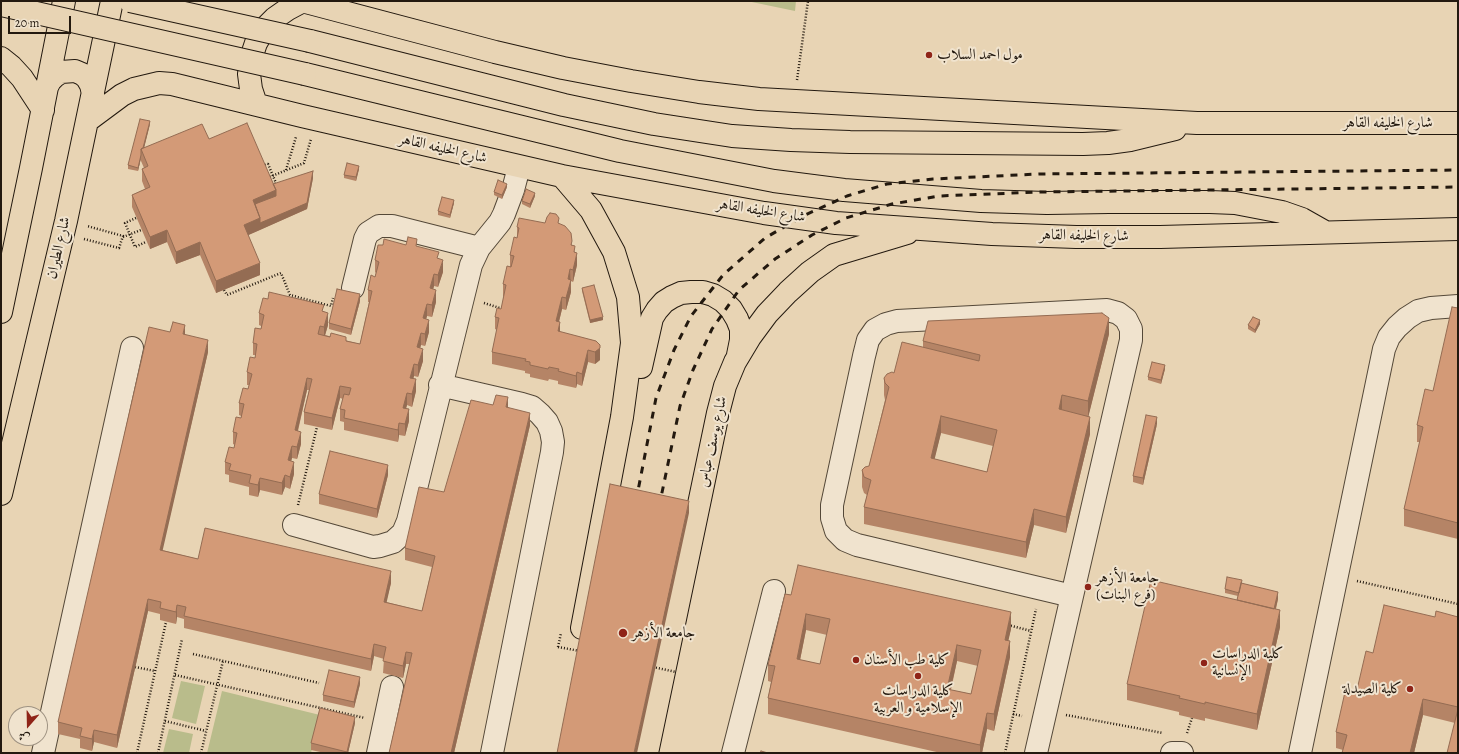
<!DOCTYPE html>
<meta charset="utf-8">
<style>
body{margin:0}
#map{position:relative;width:1459px;height:754px;overflow:hidden;background:#e8d4b4;font-family:Alegreya,Amiri,serif}
canvas{display:block}
.frame{position:absolute;inset:0;border:2px solid #23190f;pointer-events:none}
.north{position:absolute;left:8px;top:706px;width:40px;height:40px;box-sizing:border-box;background:#f0e3ce;border:1px solid #9e9282;border-radius:50%;rotate:200deg;font-size:11px;font-weight:700;line-height:16px;text-align:center;color:#23190f}
.north::after{content:'';display:block;margin:auto;width:14px;height:18px;background:#8f2418;clip-path:polygon(50% 0,100% 100%,50% 72%,0 100%)}
.scale{position:absolute;left:8px;top:16px;width:63px;height:18px;box-sizing:border-box;border:2px solid #23190f;border-top:0;padding-left:5px;font-size:12px;line-height:14px;white-space:nowrap;color:#23190f;-webkit-text-stroke:3px #f0e3ce;paint-order:stroke}
</style>
<div id="map">
<canvas width="1459" height="754"></canvas>
<div class="frame"></div>
<div class="north">ش</div>
<div class="scale">20 m</div>
</div>
<script>
const ctx = document.querySelector('canvas').getContext('2d');
ctx.lineJoin = 'round';
function fillPath(path, color) { ctx.fillStyle = color; ctx.fill(path, 'evenodd'); }
const poly = rows => new Path2D(rows.map(r => 'M' + r).join(''));
function strokePath(path, color, width, dash) { ctx.strokeStyle = color; ctx.lineWidth = width; ctx.lineCap = dash ? 'butt' : 'round'; ctx.setLineDash(dash || []); ctx.stroke(path); }
function drawText(font, color, halo, rows, align = 'center') {
  ctx.font = font + ' Alegreya,Amiri,serif'; ctx.lineWidth = 4; ctx.setLineDash([]); ctx.textBaseline = 'middle'; ctx.strokeStyle = halo; ctx.fillStyle = color; for (const [text, x, y, turn = 0] of rows) {
    ctx.save(); ctx.translate(x, y); ctx.rotate((+turn || 0) * Math.PI / 180); ctx.textAlign = isNaN(turn) ? turn : align; if (halo) ctx.strokeText(text, 0, 0); ctx.fillText(text, 0, 0); ctx.restore();
  }
}
fillPath(poly([
 [747,1,796,1,795,11],
 [181,681,205,686,196,724,172,718],
 [222,691,320,715,311,753,207,753],
 [169,729,193,734,189,753,163,753]
]), '#b9bc8b');
const minor = poly([
 [353,288,365,239,368,233,379,226,392,226,479,248],
 [440,385,522,404,532,407,540,414,547,422,551,431,553,442,552,452,492,753],
 [294,525,373,547,380,546,393,542,403,533,408,521,471,265,479,248,500,222,504,214,513,190,519,167],
 [43,753,132,348],
 [378,753,392,687],
 [733,753,774,591],
 [1036,753,1072,596,1131,340,1131,329,1126,319,1118,313,1107,310,897,321,886,324,875,330,868,340,864,356,832,505,832,518,836,531,845,540,857,545,1072,596],
 [1172,753,1182,753],
 [1300,753,1384,349,1389,337,1397,327,1407,318,1418,311,1431,308,1458,306]
]);
const major = poly([
 [302,1,495,52,563,68,631,81,699,92,759,99,1197,123,1458,123],
 [310,41,564,105,654,124,732,136,791,140,850,142,1083,144,1108,143,1130,140,1175,129],
 [1,58,11,66,22,78,43,110],
 [305,74,620,151,774,181,844,190,981,201,1047,203,1109,202,1210,202,1235,203,1282,212,1302,219,1325,232],
 [47,87,50,81,55,76,61,72,75,71,82,74,87,78,91,85,93,94],
 [256,104,251,89,249,74,251,58,256,43,264,29,275,18,288,9,303,1],
 [87,121,122,95,134,89,159,83,172,84,302,116,562,176,764,213,836,223,992,234,1076,237,1160,237,1458,229],
 [562,176,591,210,614,252,628,297,632,343,622,417,582,628],
 [1,312,31,168,64,1],
 [641,367,652,318,657,310,664,302,672,297,681,293,691,292,703,292,713,295,723,301,731,309,737,319,741,329,741,340,738,355],
 [1,494,66,221,112,1],
 [647,753,718,413,725,386,735,362,750,337,767,314,788,292,810,272,834,255,907,233]
]);
strokePath(minor, '#544838', 24);
strokePath(major, '#23190f', 24);
strokePath(poly([
 [797,80,808,1],
 [262,166,268,164,276,183,275,184],
 [286,170,296,137],
 [267,178,304,163,311,139],
 [136,218,125,223,135,247,146,242],
 [123,237,141,230],
 [84,239,119,248,123,236,87,226],
 [224,290,227,295,281,273,290,295,331,306,333,298],
 [484,303,503,309],
 [298,505,317,427],
 [1357,581,1458,604],
 [1008,625,1031,631],
 [558,647,561,633],
 [193,654,319,683],
 [135,667,155,671],
 [175,675,365,718],
 [1013,714,1022,716],
 [1066,715,1163,733],
 [165,721,206,731],
 [1187,733,1192,718],
 [137,753,166,622],
 [158,753,182,639],
 [201,753,223,661],
 [1005,753,1036,609]
]), '#23190f', 2.5, [1, 2]);
strokePath(minor, '#f0e3ce', 22);
strokePath(major, '#e8d4b4', 22);
strokePath(poly([
 [636,501,656,398,674,350,691,316,723,275,765,238,805,215,847,196,887,184,933,179,1039,174,1458,170],
 [659,507,680,406,693,370,712,329,739,290,775,259,812,235,846,218,892,204,939,196,1039,192,1458,187]
]), '#23190f', 3, [7, 7]);
const majorBridge = poly([
 [130,1,310,41],
 [1,5,305,74]
]);
strokePath(majorBridge, '#23190f', 24, []);
strokePath(poly([
 [558,647,580,651],
 [653,667,676,672]
]), '#23190f', 2.5, [1, 2]);
strokePath(majorBridge, '#e8d4b4', 22);
fillPath(poly([
 [150,124,144,148,209,139,273,184,313,178,307,209,248,235,260,275,216,293,200,255,176,264,167,242,150,249,132,207,132,195,145,189,142,181,142,169,144,168,141,161,141,158,138,171,128,169,128,165],
 [359,169,356,181,344,178,344,175],
 [507,187,502,199,494,195,494,192],
 [535,196,530,208,522,204,522,201],
 [454,203,450,218,438,215,438,211],
 [545,223,559,223,572,245,575,253,577,265,573,282,571,281,571,292,566,310,562,309,559,322,560,332,596,341,600,360,595,364,588,362,582,386,577,384,576,388,558,384,558,381,549,379,548,381,530,377,530,374,525,373,525,371,492,364,492,352,497,330,495,329,495,317,501,309,504,296,503,296,503,284,510,267,510,255,517,238,517,227],
 [383,245,406,245,417,247,439,259,443,272,438,287,434,286,433,289,436,302,432,317,427,316,426,319,429,332,425,346,421,345,420,348,423,361,418,377,414,376,413,379,416,391,412,407,407,405,406,408,409,421,405,436,399,435,398,442,344,430,344,422,340,421,340,409,343,399,340,398,332,430,304,424,304,412,309,390,307,390,298,431,301,444,297,459,292,458,291,461,294,474,290,489,285,487,282,495,260,490,258,497,249,495,249,487,229,482,229,475,225,474,225,462,234,448,235,445,233,444,233,432,241,418,241,416,239,415,239,403,248,389,249,385,247,385,247,372,255,358,255,355,253,355,253,343,261,329,261,326,259,325,259,313,324,311,328,325,325,335,360,344,369,302,368,302,368,290,375,277,376,273,375,272,375,260],
 [582,288,603,320,590,323,582,291],
 [360,301,351,335,329,329,329,323],
 [1458,308,1458,539,1404,526,1404,509,1420,442,1417,442,1417,425,1433,391],
 [1260,324,1255,333,1248,329,1248,325],
 [170,332,185,335,208,352,162,550,198,559,391,583,386,602,422,611,432,567,405,560,405,548,444,492,493,405,508,407,530,425,454,753,389,753,410,664,406,664,403,678,383,673,384,659,374,656,371,671,184,628,184,619,177,617,176,624,160,620,160,614,148,611,117,748,94,742,92,751,80,748,80,739,58,734,58,722],
 [1109,334,1088,417,1090,434,1066,533,1034,525,1026,558,864,524,864,507,867,495,864,493,862,487,862,470,869,466,885,400,884,395,884,378,894,373,923,348,923,341],
 [941,433,993,446,987,472,934,459],
 [1165,369,1161,384,1148,380,1148,377],
 [1157,424,1143,485,1133,482,1133,476],
 [388,475,377,518,319,504,319,494],
 [1242,584,1278,599,1276,609,1280,627,1257,730,1205,718,1205,721,1179,715,1179,712,1127,700,1127,684,1237,600,1238,596,1225,593,1225,589],
 [785,594,1011,629,1008,640,1010,657,994,731,987,729,982,753,941,753,768,714,768,698,771,682,768,681,768,665],
 [806,630,827,635,820,664,800,660],
 [957,661,978,666,971,694,951,690],
 [1435,617,1458,617,1458,753,1455,723,1423,715,1414,753,1342,753,1343,750,1336,748,1336,732,1356,694,1373,653],
 [360,684,354,708,323,701,323,695],
 [355,723,348,753,325,753,311,750,311,743]
]), '#b58466');
fillPath(poly([
 [150,121,150,124,143,152,142,151],
 [141,155,141,158,138,171,138,168],
 [359,166,359,169,356,181,356,177],
 [313,171,313,178,307,209,260,230,260,223],
 [507,184,507,187,502,199,502,195],
 [276,190,276,202,255,211,253,200],
 [535,193,535,196,530,208,530,204],
 [454,200,454,203,450,218,450,215],
 [260,218,260,230,244,237,244,225],
 [167,230,167,242,150,249,150,237],
 [200,242,200,255,176,264,176,252],
 [577,253,577,265,573,282,573,270],
 [443,260,443,272,438,287,438,275],
 [260,263,260,275,216,293,216,281],
 [570,269,571,292,566,310,566,298,568,279],
 [434,274,434,286,430,300,430,288],
 [436,290,436,302,432,317,432,305],
 [360,294,360,301,351,335,351,329],
 [562,297,562,309,556,333,556,321],
 [427,304,427,316,423,330,423,318],
 [328,313,328,325,324,339,324,327],
 [603,317,603,320,590,323,590,320],
 [1109,318,1109,334,1088,418,1088,401],
 [429,320,429,332,425,346,425,334],
 [1260,320,1260,324,1255,333,1255,330],
 [560,322,560,334,558,331],
 [185,325,185,337,183,334],
 [421,333,421,345,417,359,417,347],
 [208,340,208,352,160,562,160,550],
 [600,345,600,360,595,364,595,352],
 [423,349,423,361,418,377,418,365],
 [588,350,588,362,582,386,582,374],
 [414,364,414,376,410,390,410,378],
 [1165,365,1165,369,1161,384,1161,380],
 [577,372,577,384,576,388,576,376],
 [307,378,307,390,295,442,295,430],
 [416,379,416,391,412,407,412,394],
 [340,386,340,398,332,430,332,418],
 [407,393,407,405,403,420,403,408],
 [1062,395,1062,412,1059,409],
 [508,397,508,409,506,407],
 [409,409,409,421,405,436,405,424],
 [530,413,530,425,454,753,451,753],
 [941,416,941,433,931,474,931,458],
 [1090,417,1090,434,1066,533,1066,517],
 [1157,417,1157,424,1143,485,1143,478],
 [399,423,399,435,398,442,398,430],
 [301,432,301,444,297,459,297,447],
 [292,446,292,458,288,472,288,460],
 [294,462,294,474,290,489,290,477],
 [388,465,388,475,377,518,377,509],
 [285,475,285,487,282,495,282,483],
 [260,478,260,490,258,497,258,485],
 [689,501,689,513,637,753,634,753],
 [1034,509,1034,525,1026,558,1026,542],
 [391,571,391,583,384,614,384,602],
 [1278,592,1278,599,1274,615,1274,609],
 [148,599,148,611,117,748,117,735],
 [177,605,177,617,176,624,176,612],
 [1280,610,1280,627,1257,730,1257,714],
 [1011,612,1011,629,1005,656,1005,640],
 [806,614,806,630,797,675,797,659],
 [1010,641,1010,657,994,731,994,714],
 [374,644,374,656,371,671,371,659],
 [957,645,957,661,947,705,947,689],
 [406,652,406,664,403,678,403,666],
 [360,677,360,684,354,708,354,702],
 [1423,699,1423,715,1414,753,1410,753],
 [987,713,987,729,982,753,980,753,980,745],
 [355,717,355,723,348,753,347,753],
 [94,730,94,742,92,751,92,739]
]), '#946c53');
const building = poly([
 [140,119,150,121,143,148,141,149,141,155,138,168,128,165,140,119],
 [247,123,276,190,253,200,260,218,244,225,260,263,216,281,200,242,176,252,167,230,150,237,132,195,150,187,142,169,148,166,141,149,202,124,209,139,247,123],
 [347,163,359,166,356,177,344,175,347,163],
 [313,171,307,203,260,223,260,218,255,204,276,196,276,190,273,184,313,171],
 [498,180,507,184,502,195,494,192,498,180],
 [526,189,535,193,530,204,522,201,526,189],
 [442,197,454,200,450,215,438,211,442,197],
 [550,213,556,214,559,218,558,223,565,226,571,233,572,241,571,245,575,246,574,252,577,253,573,270,570,269,568,279,571,280,566,298,562,297,556,321,560,322,558,331,596,341,600,345,600,348,595,352,588,350,582,374,577,372,576,376,558,371,559,369,549,367,548,369,530,365,530,362,525,361,526,359,492,352,499,318,495,317,497,308,501,309,506,285,503,284,507,266,511,267,514,256,510,255,514,237,517,238,519,228,517,227,519,218,545,223,547,217,550,213],
 [408,237,417,239,416,246,439,252,437,258,443,260,438,275,434,274,430,288,436,290,432,305,427,304,423,318,429,320,425,334,421,333,417,347,423,349,418,365,414,364,410,378,416,379,412,394,407,393,403,408,409,409,405,424,399,423,398,430,344,418,345,410,340,409,344,394,349,395,351,388,340,386,332,418,304,412,312,379,307,378,295,430,301,432,297,447,292,446,288,460,294,462,290,477,285,475,282,483,260,478,258,485,249,483,251,475,229,470,231,464,225,462,229,447,234,448,237,433,233,432,236,417,241,418,244,404,239,403,243,388,248,389,252,374,247,372,250,357,255,358,257,344,253,343,255,328,261,329,264,315,259,313,263,298,268,299,269,292,324,305,322,311,328,313,324,327,320,326,318,334,330,337,331,333,346,337,346,341,360,344,372,291,368,290,371,275,375,277,379,262,375,260,378,245,383,245,384,239,406,245,408,237],
 [594,285,603,317,590,320,582,288,594,285],
 [337,289,360,294,351,329,329,323,337,289],
 [1452,307,1458,308,1458,523,1404,509,1423,427,1417,425,1425,389,1433,391,1452,307],
 [1102,313,1109,318,1088,401,1062,395,1059,409,1090,417,1066,517,1034,509,1026,542,864,507,871,480,864,477,862,470,865,467,869,466,889,387,885,383,884,378,887,374,892,372,894,373,902,342,979,361,980,355,923,341,928,321,1102,313],
 [941,416,997,430,987,472,931,458,941,416],
 [1253,317,1260,320,1255,330,1248,325,1253,317],
 [173,322,185,325,183,334,208,340,160,550,198,559,205,528,391,571,384,602,422,611,435,556,405,548,419,487,444,492,471,400,493,405,496,395,508,397,506,407,530,413,451,753,389,753,412,653,406,652,403,666,383,661,386,647,374,644,371,659,184,616,186,607,177,605,176,612,160,608,161,602,148,599,117,735,94,730,92,739,80,736,82,728,58,722,149,327,170,332,173,322],
 [1152,362,1165,365,1161,380,1148,377,1152,362],
 [1146,415,1157,417,1143,478,1133,476,1146,415],
 [330,451,388,465,377,509,319,494,330,451],
 [610,484,689,501,634,753,557,753,610,484],
 [798,565,1011,612,1005,640,1010,641,994,714,987,713,980,745,768,698,775,666,768,665,785,594,791,595,798,565],
 [806,614,830,619,820,664,797,659,806,614],
 [957,645,981,650,971,694,947,689,957,645],
 [1227,577,1242,580,1239,593,1225,589,1227,577],
 [1151,580,1280,610,1257,714,1205,702,1205,704,1179,698,1180,696,1127,684,1151,580],
 [1241,583,1278,592,1274,609,1237,600,1241,583],
 [1384,605,1435,617,1436,611,1458,617,1458,707,1423,699,1410,753,1342,753,1347,735,1336,732,1345,692,1356,694,1366,651,1373,653,1384,605],
 [329,670,360,677,354,702,323,695,329,670],
 [320,708,355,717,347,752,311,743,320,708],
 [1458,709,1458,753,1447,753,1458,709],
 [761,751,768,753,760,753,761,751]
]);
fillPath(building, '#d39a77');
strokePath(building, '#946c53', 1);
for (const [x, y, r, color] of [
 [929,55,4,"#8f2418"],
 [1088,587,4,"#8f2418"],
 [623,633,5,"#8f2418"],
 [856,660,4,"#8f2418"],
 [1204,663,4,"#8f2418"],
 [918,676,4,"#8f2418"],
 [1410,689,4,"#8f2418"]
]) { const dot = new Path2D(); dot.arc(x, y, r, 0, 2 * Math.PI); ctx.fillStyle = color; ctx.fill(dot); strokePath(dot, '#f0e3ce', 1.5); }
drawText('15px', '#23190f', '#f0e3ce', [
 ["مول احمد السلاب",937,55],
 ["جامعة الأزهر",1096,578],
 ["(فرع البنات)",1096,595],
 ["جامعة الأزهر",632,633],
 ["كلية الدراسات",1212,654],
 ["الإنسانية",1212,671],
 ["كلية طب الأسنان",864,660],
 ["كلية الصيدلة",1402,689,"right"],
 ["كلية الدراسات",918,691,"center"],
 ["الإسلامية و العربية",918,708,"center"]
], 'left');
drawText('15px', '#23190f', '#f0e3ce', [
 ["شارع الخليفه القاهر",1388,123],
 ["شارع الخليفه القاهر",443,149,13],
 ["شارع الخليفه القاهر",761,211,9],
 ["شارع الخليفه القاهر",1084,236,1],
 ["شارع الطيران",59,248,-77],
 ["شارع يوسف عباس",713,442,-78]
]);
</script>
